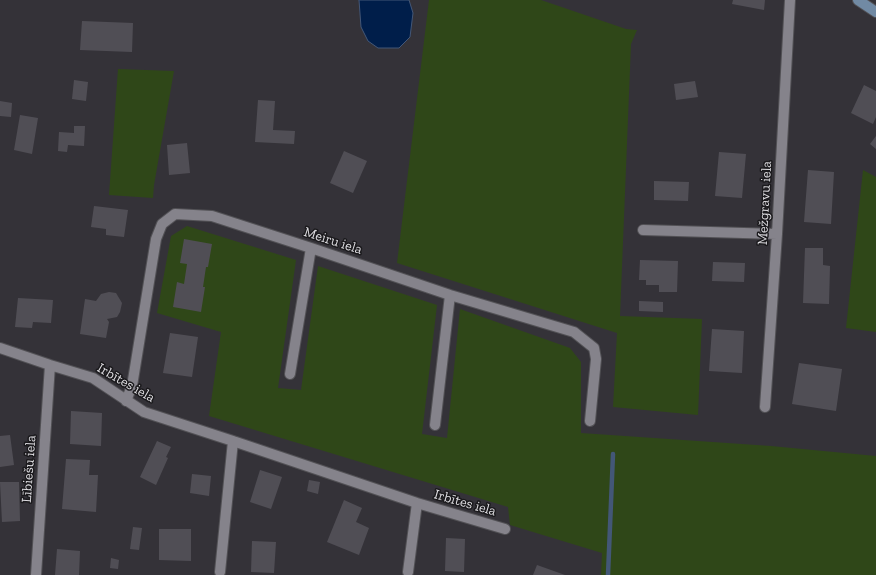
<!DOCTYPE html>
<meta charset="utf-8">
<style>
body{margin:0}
canvas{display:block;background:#343238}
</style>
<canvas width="876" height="575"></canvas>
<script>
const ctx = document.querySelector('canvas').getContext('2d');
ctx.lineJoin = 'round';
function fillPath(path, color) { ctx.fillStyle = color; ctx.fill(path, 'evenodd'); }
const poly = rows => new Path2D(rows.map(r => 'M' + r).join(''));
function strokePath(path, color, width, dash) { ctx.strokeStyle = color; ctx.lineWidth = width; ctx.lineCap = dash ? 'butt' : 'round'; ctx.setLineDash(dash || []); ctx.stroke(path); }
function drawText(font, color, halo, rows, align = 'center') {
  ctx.font = font + ' "Zilla Slab",serif'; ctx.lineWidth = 3; ctx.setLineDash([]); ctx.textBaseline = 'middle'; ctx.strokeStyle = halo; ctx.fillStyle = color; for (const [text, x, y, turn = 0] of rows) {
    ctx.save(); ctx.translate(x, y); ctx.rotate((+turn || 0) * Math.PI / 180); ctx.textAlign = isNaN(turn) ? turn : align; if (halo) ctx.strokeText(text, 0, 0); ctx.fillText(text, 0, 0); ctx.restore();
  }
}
fillPath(poly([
 [429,0,541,0,626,29,637,30,631,44,620,316,702,319,698,415,613,407,617,333,397,263],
 [118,69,174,71,154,185,153,198,109,195],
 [863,170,876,177,876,332,846,328],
 [187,226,296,260,278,388,301,390,318,266,437,305,422,434,447,438,460,309,570,348,581,362,581,433,771,446,876,456,876,575,601,575,602,553,510,525,508,507,209,416,221,332,157,313,171,236]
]), '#2f4718');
const water = poly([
 [359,0,409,0,413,13,410,37,399,48,378,48,368,41,361,27,359,0]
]);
fillPath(water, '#001e4a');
strokePath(water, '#435777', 1);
strokePath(poly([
 [608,575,613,454]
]), '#435777', 4.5);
fillPath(poly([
 [733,0,765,0,764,10,732,4],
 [82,21,133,23,132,52,80,50],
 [74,80,88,82,86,101,72,99],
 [695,81,698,97,676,100,674,84],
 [864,85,876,91,876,117,873,124,851,113],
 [258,100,275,101,273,130,295,131,294,144,255,142],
 [0,101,12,103,11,117,0,116],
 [20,115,38,118,32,154,14,150],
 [74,126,85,126,84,146,68,145,67,152,58,151,59,132,74,133],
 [876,136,876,149,870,144],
 [187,143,190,173,169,175,167,145],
 [344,151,367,161,353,193,330,183],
 [719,152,746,154,742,198,715,196],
 [808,170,834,172,831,224,804,222],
 [654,181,689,182,688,201,654,200],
 [94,206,128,210,124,237,106,235,106,229,91,227],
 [184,239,212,244,208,267,206,267,203,287,205,287,201,312,173,307,177,282,184,284,187,264,180,263],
 [805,248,823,248,823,265,830,266,829,304,803,303],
 [640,260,678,261,677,292,659,292,659,285,646,285,646,280,639,280],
 [713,262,745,263,744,282,712,281],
 [109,292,116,293,122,303,120,312,117,317,107,319,109,322,106,338,80,334,85,299,96,301,101,294],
 [18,298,53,300,51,323,33,322,32,328,15,327],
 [639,301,663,302,663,312,639,311],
 [712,329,744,331,742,373,709,371],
 [170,333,198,337,192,377,163,373],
 [799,363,842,369,836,411,792,404],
 [71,411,102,413,101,446,70,444],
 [10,435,14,465,0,467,0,436],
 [157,441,171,447,166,457,168,458,156,485,140,477],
 [66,459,90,460,89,475,98,475,96,512,62,509],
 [260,470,282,477,271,509,250,502],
 [192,474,211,476,209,496,190,493],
 [309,480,320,482,318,494,307,491],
 [0,482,19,482,20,521,2,522],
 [344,500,362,508,356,522,369,528,359,555,327,542],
 [133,527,142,528,139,550,130,549],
 [159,529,191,529,191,561,159,560],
 [446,538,465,539,464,572,445,571],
 [252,541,276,542,274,573,251,572],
 [57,549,80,551,79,575,55,575],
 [111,558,119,560,118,569,110,568],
 [537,565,565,575,533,575]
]), '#504e55');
const street = poly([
 [643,230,777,234],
 [0,348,50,365,93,378,144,412,233,441,417,503,505,529],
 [290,374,311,248],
 [126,401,132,386,156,239,162,224,175,214,212,216,311,248,450,295,574,332,594,348,596,359,590,421],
 [765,407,777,234,790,0],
 [435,425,450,295],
 [220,572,233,441],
 [408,572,417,503],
 [36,575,50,365]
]);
const secondary = poly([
 [858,0,876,12]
]);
strokePath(street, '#525155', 12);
strokePath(secondary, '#525155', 12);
strokePath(street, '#85838b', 10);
strokePath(secondary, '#718aa4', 10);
drawText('14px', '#dedde1', '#1b1a1d', [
 ["Mežgravu iela",765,203,-87],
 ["Meiru iela",333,241,18],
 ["Irbītes iela",126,383,30],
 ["Lībiešu iela",29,469,-86],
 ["Irbītes iela",465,503,16]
]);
</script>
